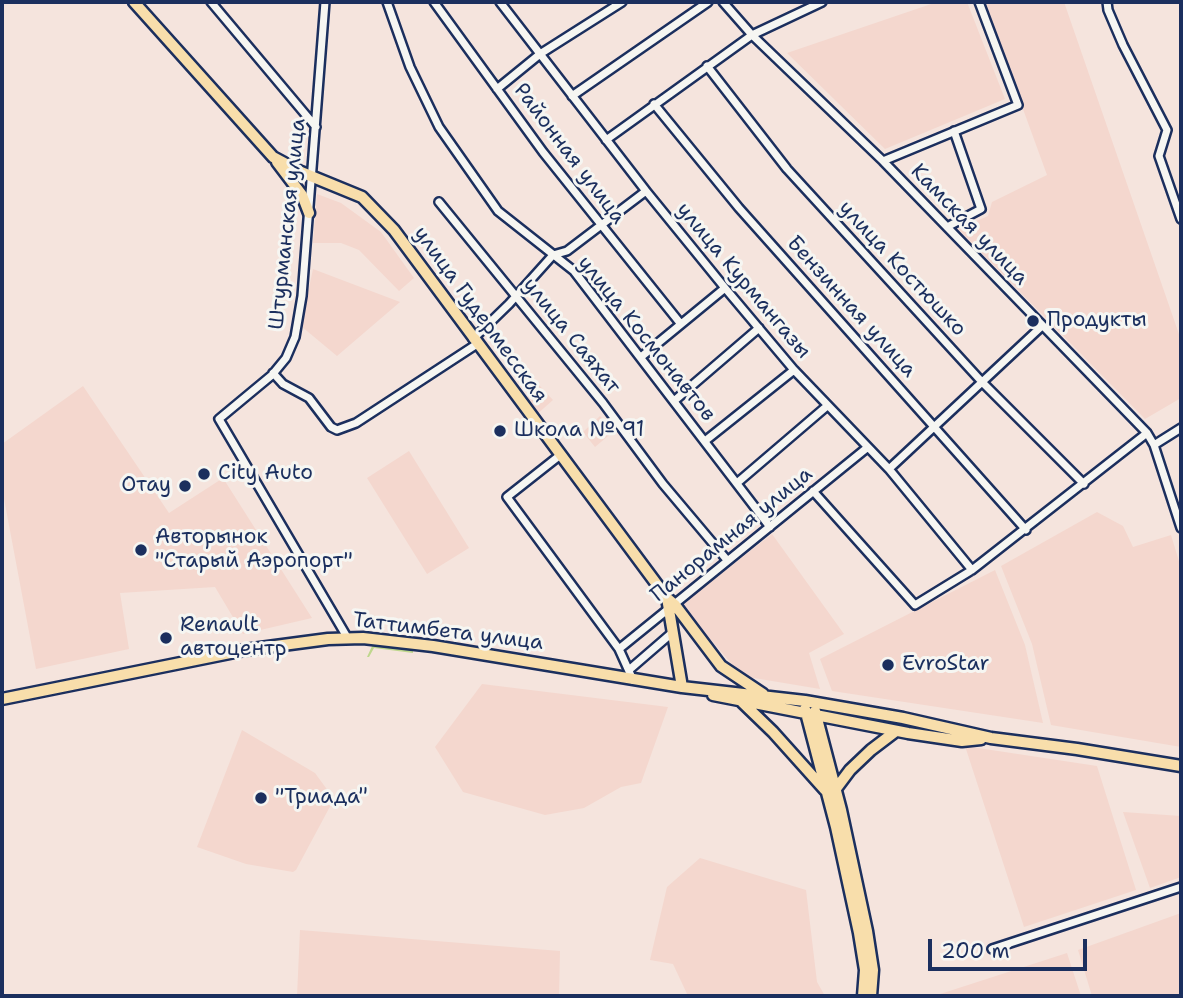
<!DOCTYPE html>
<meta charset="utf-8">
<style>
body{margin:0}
#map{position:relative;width:1183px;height:998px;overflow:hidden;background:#f5e4dd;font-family:"Shantell Sans",sans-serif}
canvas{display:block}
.frame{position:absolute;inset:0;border:4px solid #1b2f5e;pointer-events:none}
.scale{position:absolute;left:928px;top:939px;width:159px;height:32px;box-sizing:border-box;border:4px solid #1b2f5e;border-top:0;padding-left:9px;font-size:21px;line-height:24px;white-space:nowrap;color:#1b2f5e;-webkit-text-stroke:5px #f6f6f2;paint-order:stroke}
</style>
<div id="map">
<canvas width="1183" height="998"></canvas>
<div class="frame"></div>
<div class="scale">200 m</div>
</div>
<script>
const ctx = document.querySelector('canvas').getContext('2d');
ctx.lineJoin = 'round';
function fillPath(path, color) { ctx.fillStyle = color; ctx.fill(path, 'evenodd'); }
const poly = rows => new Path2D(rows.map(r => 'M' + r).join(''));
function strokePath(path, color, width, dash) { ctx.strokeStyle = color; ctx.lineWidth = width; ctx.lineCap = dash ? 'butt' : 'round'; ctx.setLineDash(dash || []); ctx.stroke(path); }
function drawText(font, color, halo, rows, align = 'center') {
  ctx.font = font + ' "Shantell Sans",sans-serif'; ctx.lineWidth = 6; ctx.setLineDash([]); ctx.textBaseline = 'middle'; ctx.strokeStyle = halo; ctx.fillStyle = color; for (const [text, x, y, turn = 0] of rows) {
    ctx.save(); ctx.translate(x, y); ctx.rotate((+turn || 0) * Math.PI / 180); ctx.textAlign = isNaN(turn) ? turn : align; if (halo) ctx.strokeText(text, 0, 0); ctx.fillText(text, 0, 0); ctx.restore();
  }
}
fillPath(poly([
 [937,2,967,2,1005,99,885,149,787,53],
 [984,2,1064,2,1181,340,1181,398,1145,419,958,229,988,216,992,202,1047,175],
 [317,194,341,203,381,232,414,278,399,291,359,250,341,243,313,243],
 [313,269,400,302,337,356,301,326],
 [539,385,553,400,535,416,523,401],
 [83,386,169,513,223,478,312,618,243,634,215,587,120,593,129,649,36,669,2,488,2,444],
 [600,416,614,431,595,447,583,432],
 [409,451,469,548,427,574,367,478],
 [1097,512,1123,526,1133,547,1171,535,1181,568,1181,747,1051,725,1032,644,1001,566],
 [772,534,844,634,809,653,820,689,742,676,681,605],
 [995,570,1025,645,1043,723,832,691,820,659],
 [482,684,668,707,641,783,621,787,584,808,545,815,463,792,435,747],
 [242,730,315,773,334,799,296,870,293,872,246,864,197,847],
 [965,746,1097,766,1136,890,1024,927],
 [1123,812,1181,816,1181,877,1150,888],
 [700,858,806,890,817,982,825,996,688,996,673,964,650,960,667,887],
 [1181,913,1181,996,1092,996,1078,950],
 [300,930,560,951,559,996,297,996],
 [1067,953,1081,996,934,996]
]), '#f4d7ce');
fillPath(poly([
 [373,644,413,649,413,653,374,648,369,657,367,657]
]), '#bfd78d');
const minor = poly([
 [211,2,316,127],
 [325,2,302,296,295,337,286,358,272,375,219,419,347,637],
 [387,2,410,67,439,127,498,211,574,271,770,527],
 [434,2,543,152,680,323],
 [500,2,646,191,725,288,794,370,889,469,972,570],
 [723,2,752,35,883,161,1147,433,1154,445,1181,528],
 [1107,2,1108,10,1123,45,1167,130,1159,156,1181,219],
 [707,66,787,169,982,382,1084,484],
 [497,89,540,54,622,2],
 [572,96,708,2],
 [654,104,739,208,1026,530],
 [606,140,752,35,822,2],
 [883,161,1018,105,979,2],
 [439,202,603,403,663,484,727,560],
 [947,227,981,209,954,131],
 [473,339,509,304,553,255,567,251,646,191],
 [641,357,725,288],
 [273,373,283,384,309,398,331,427,337,430,356,423,477,344],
 [674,401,759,328],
 [705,441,794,370],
 [1154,445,1181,428],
 [559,456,507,497,619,649,633,680],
 [889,469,1042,326],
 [737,483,827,406],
 [813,491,915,605,972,570,1147,433],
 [619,649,868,447],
 [629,670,673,632],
 [992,949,1181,887]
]);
const major = poly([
 [134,2,273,157,301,172,362,197,394,230,667,598,682,687],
 [277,162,302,195,309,213],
 [667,598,675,605,721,666,763,694],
 [713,695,908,733,962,741,981,739],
 [2,699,245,650,328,639,363,638,433,646,682,687,805,701,903,718,991,738,1077,749,1181,766],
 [742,702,773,732,825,790],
 [805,709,836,827,859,933,865,970,863,996],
 [815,711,841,810,867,931,873,970,871,996],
 [835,790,850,770,871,750,896,731]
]);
strokePath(minor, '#1b2f5e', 12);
strokePath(major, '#1b2f5e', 15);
strokePath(minor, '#f6f6f2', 7);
strokePath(major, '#f8deab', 10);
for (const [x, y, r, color] of [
 [1033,321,7,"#1b2f5e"],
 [500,431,7,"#1b2f5e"],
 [204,474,7,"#1b2f5e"],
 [185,486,7,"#1b2f5e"],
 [141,550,7,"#1b2f5e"],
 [166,638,7,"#1b2f5e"],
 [888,665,7,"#1b2f5e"],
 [261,798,7,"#1b2f5e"]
]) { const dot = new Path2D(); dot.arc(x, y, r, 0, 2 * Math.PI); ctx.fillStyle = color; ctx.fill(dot); strokePath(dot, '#f6f6f2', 2.5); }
drawText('21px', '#1b2f5e', '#f6f6f2', [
 ["Районная улица",569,154,53],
 ["Штурманская улица",288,224,-84],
 ["Камская улица",969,225,46],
 ["улица Костюшко",902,269,47],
 ["улица Курмангазы",743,281,50],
 ["Бензинная улица",851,307,48],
 ["улица Гудермесская",480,315,54],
 ["улица Саяхат",571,336,51],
 ["улица Космонавтов",646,339,51],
 ["Панорамная улица",732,535,-39],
 ["Таттимбета улица",448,632,7]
]);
drawText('21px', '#1b2f5e', '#f6f6f2', [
 ["Продукты",1047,321],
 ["Школа № 91",514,431],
 ["City Auto",218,474],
 ["Отау",171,486,"right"],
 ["Авторынок",155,538],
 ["\"Старый Аэропорт\"",155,562],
 ["Renault",180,626],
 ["автоцентр",180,650],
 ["EvroStar",902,665],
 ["\"Триада\"",275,798]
], 'left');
</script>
